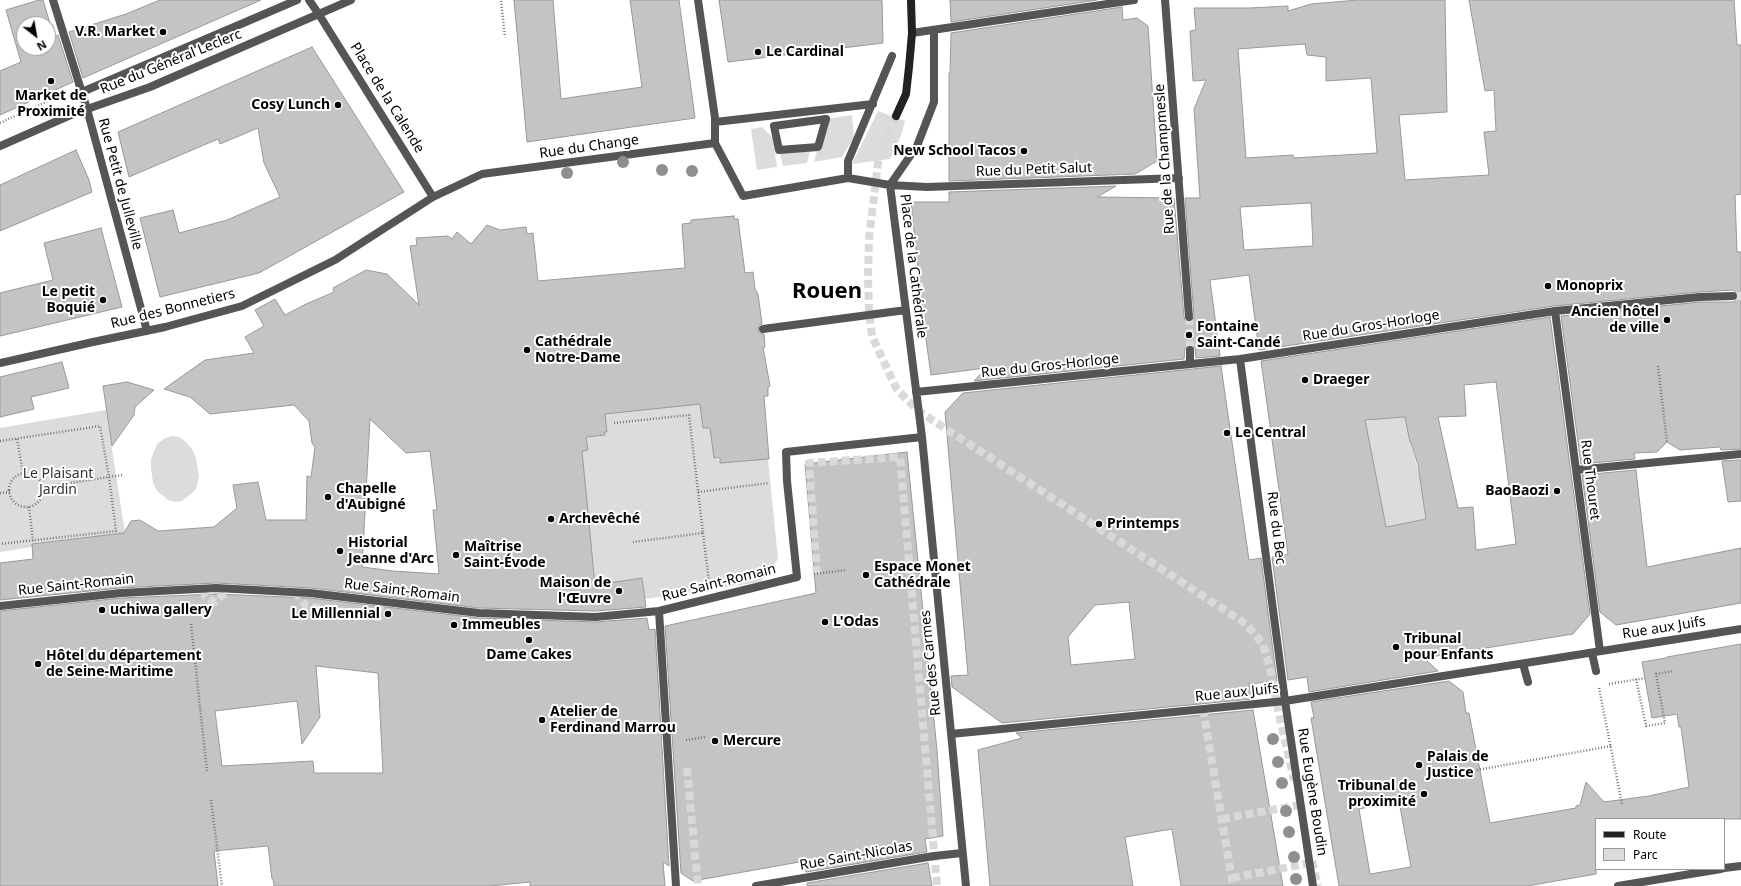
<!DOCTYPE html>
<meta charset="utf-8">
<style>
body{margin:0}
#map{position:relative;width:1741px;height:886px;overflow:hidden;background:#fff;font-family:"Noto Sans",sans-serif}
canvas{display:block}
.legend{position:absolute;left:1595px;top:818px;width:130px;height:52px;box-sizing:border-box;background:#fff;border:1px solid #999;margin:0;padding:5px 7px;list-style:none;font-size:12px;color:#000}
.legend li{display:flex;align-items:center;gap:8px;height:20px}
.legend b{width:20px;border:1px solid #999}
.north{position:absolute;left:16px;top:16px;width:40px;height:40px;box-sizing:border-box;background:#fff;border:1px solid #999;border-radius:50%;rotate:149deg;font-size:11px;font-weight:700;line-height:16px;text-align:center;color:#000}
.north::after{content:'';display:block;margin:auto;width:14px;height:18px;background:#000;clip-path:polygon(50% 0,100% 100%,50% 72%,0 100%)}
</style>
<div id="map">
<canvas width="1741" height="886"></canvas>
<ul class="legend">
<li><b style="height:5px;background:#222"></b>Route</li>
<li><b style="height:11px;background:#dcdcdc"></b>Parc</li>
</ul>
<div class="north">N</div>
</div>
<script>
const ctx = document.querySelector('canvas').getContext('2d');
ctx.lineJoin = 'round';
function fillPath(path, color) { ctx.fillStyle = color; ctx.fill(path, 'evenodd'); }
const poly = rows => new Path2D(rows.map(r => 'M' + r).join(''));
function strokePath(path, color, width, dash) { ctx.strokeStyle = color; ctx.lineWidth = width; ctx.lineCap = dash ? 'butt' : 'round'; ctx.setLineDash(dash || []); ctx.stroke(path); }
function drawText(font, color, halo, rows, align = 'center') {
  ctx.font = font + ' "Noto Sans",sans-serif'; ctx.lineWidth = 4; ctx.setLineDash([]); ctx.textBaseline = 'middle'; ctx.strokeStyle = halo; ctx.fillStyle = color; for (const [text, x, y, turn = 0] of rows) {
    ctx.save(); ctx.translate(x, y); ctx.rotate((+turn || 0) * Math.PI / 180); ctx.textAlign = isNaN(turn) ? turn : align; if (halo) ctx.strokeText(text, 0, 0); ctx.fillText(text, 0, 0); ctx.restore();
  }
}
fillPath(poly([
 [878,111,905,121,901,136,890,159,852,164],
 [852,115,854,137,842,157,814,162,826,119],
 [762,127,773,138,777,167,757,170,751,129],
 [811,147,807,163,783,166,779,150],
 [700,403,703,428,714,428,714,458,720,461,720,463,728,463,728,460,742,462,742,459,761,458,761,460,768,459,778,559,761,582,645,599,642,578,601,584,595,587,582,451,588,450,586,434,605,435,605,432,607,432,601,412,679,405,680,406,685,406,685,404],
 [106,410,125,533,37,543,32,547,0,552,0,428],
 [1405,418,1420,479,1426,519,1384,527,1364,419],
 [172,436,179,437,186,442,192,449,196,458,199,477,196,489,192,493,182,501,175,502,168,500,157,491,153,483,151,468,151,459,157,444,165,438]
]), '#dcdcdc');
const building = poly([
 [39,0,43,0,54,37,58,35,73,82,0,115,0,71,21,62,6,10,39,0],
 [24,24,48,24,48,48,24,48,24,24],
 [160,0,261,0,83,78,69,32,126,14,160,0],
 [514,0,553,0,561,99,642,87,630,0,679,0,695,118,527,142,514,0],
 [719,0,882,0,883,43,728,62,719,0],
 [950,0,1097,0,951,22,950,0],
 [1358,0,1445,0,1447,112,1399,115,1405,180,1489,175,1484,132,1496,131,1494,90,1485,91,1469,0,1734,0,1737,45,1741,45,1741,194,1735,195,1737,252,1741,252,1741,449,1721,450,1720,447,1680,450,1667,442,1657,452,1634,453,1635,459,1581,464,1561,316,1700,302,1733,302,1736,300,1738,296,1737,293,1733,290,1700,292,1554,306,1259,350,1249,275,1210,280,1220,356,1196,358,1195,348,1190,345,1185,348,1184,359,974,381,986,368,931,375,923,318,911,202,949,202,949,192,1116,186,1097,197,1174,198,1184,317,1186,322,1192,322,1194,317,1185,198,1200,198,1194,109,1206,80,1193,81,1190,31,1196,30,1194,8,1249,8,1288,6,1288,11,1311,4,1358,0],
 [1305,44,1307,55,1326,57,1326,81,1371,78,1377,153,1293,158,1293,155,1246,158,1238,49,1305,44],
 [1311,203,1313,246,1244,250,1240,207,1311,203],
 [1122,7,1123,20,1137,18,1148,26,1157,161,1135,174,949,181,949,73,950,73,951,33,1122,7],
 [312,47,404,192,259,273,160,297,140,218,173,210,179,233,227,220,280,197,264,163,258,128,220,144,218,139,129,177,118,132,312,47],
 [76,150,89,180,92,192,0,231,0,185,76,150],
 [734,216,734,219,738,219,745,273,753,272,755,289,758,294,762,324,759,325,758,329,759,333,764,334,765,347,763,347,770,386,768,387,768,396,764,396,769,459,720,463,720,458,714,458,710,428,703,428,700,404,605,414,607,432,604,432,605,435,586,437,588,450,582,451,595,585,642,578,646,607,595,611,479,608,311,588,216,583,120,588,0,600,0,563,33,559,32,544,124,533,131,521,140,520,158,531,214,527,237,508,233,485,258,482,266,520,306,520,307,476,311,477,315,447,312,443,309,421,294,405,210,414,190,397,164,389,205,360,254,353,245,337,264,326,255,310,275,299,285,315,306,304,334,292,333,288,366,270,387,274,419,305,410,246,417,245,416,238,448,236,452,239,457,232,471,244,487,225,500,230,526,227,527,234,533,233,538,281,685,268,682,224,691,223,691,220,734,216],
 [370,419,406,453,430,451,437,510,433,510,439,574,393,571,362,567,370,419],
 [101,228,122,307,0,336,0,293,53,280,44,243,101,228],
 [1550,317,1590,614,1573,634,1424,658,1438,671,1309,692,1307,677,1288,680,1272,557,1288,554,1261,361,1550,317],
 [1496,382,1516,544,1476,550,1473,507,1458,508,1438,417,1466,416,1464,385,1496,382],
 [1405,417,1410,442,1411,442,1418,465,1426,519,1386,527,1365,420,1405,417],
 [62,362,69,388,31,397,34,409,0,417,0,377,62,362],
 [1221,366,1249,560,1261,558,1277,681,1249,684,1251,699,1002,723,952,687,951,676,968,675,945,412,963,393,1221,366],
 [1129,602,1135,659,1071,665,1068,637,1095,605,1129,602],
 [127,382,154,390,135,407,134,415,112,446,103,386,127,382],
 [907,452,937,750,943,836,925,839,927,852,806,872,805,861,693,881,681,873,665,626,816,593,805,464,907,452],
 [1741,460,1741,501,1728,502,1722,461,1741,460],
 [1636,470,1647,567,1741,548,1741,603,1616,625,1600,612,1582,475,1636,470],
 [216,594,310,598,479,618,595,622,647,618,649,630,655,629,669,866,663,862,665,886,530,886,530,882,490,886,274,886,273,879,272,879,268,846,214,851,218,886,0,886,0,611,121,598,216,594],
 [316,666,378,673,383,773,314,773,313,761,222,766,215,711,297,701,302,744,320,717,316,666],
 [1741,644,1741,819,1596,819,1596,874,1527,886,1339,886,1311,718,1314,718,1311,702,1449,681,1463,692,1466,713,1469,713,1490,823,1576,808,1576,806,1580,805,1586,782,1604,802,1649,796,1689,787,1681,727,1679,727,1677,714,1652,718,1642,662,1666,658,1667,657,1741,644],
 [1399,801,1411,867,1370,874,1359,809,1399,801],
 [1253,710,1283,886,1181,886,1172,829,1125,837,1133,886,990,886,978,750,1022,738,1016,733,1253,710],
 [928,863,932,886,807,886,807,883,928,863]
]);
fillPath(building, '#c4c4c4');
strokePath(building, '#999', 1);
strokePath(poly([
 [1733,296,1741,296],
 [1189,317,1190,350],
 [817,574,809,463,900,457,937,886],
 [204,589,205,596,215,602,229,589],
 [295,592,306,606,379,617,380,601],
 [1203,709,1233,886],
 [687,768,698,886],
 [1222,819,1299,805],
 [1232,878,1310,863]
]), '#d9d9d9', 8, [8, 4]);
strokePath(poly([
 [896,116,879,155,869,238,868,277,869,310,872,336,896,388,917,410,1246,624,1263,644,1270,668,1278,710,1294,780],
 [1312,861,1318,886]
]), '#d9d9d9', 8, [8, 4]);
strokePath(poly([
 [501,1,505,37],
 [0,123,63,94],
 [1658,366,1667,443],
 [614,423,689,415,703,533,633,542],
 [17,439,23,473],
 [0,441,100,426,109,477,116,531,0,544],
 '9 490a17 17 0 1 1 34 0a17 17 0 1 1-34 0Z',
 [44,487,122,475],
 [698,492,769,483],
 [0,493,10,492],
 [29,507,33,541],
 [703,533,709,582],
 [889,565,916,562],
 [814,574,846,570],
 [191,624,207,771],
 [1636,679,1646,726,1665,723,1656,674,1673,671],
 [1609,684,1645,678],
 [1599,688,1622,804],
 [686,740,706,737],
 [1477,770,1611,746],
 [211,800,222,886]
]), '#777', 2.5, [1, 2]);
strokePath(poly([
 [0,146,73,114,150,87,351,0]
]), '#555', 8);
strokePath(poly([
 [53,0,87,109,147,331],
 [309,0,318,13,433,197],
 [1165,0,1189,317],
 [912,33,1134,0],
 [82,92,297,0],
 [826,119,818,147,779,150,774,126,826,119],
 [715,122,873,104],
 [715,143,743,196,848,178,890,185,927,187,1179,178],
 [848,178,848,161,892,56],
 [890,185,922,437,966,886],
 [890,185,917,146,934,102,934,31],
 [1555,311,1600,651],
 [763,329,906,310],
 [1190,350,1190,364],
 [1240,359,1285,701,1313,886],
 [0,363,93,342,165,327,242,306,335,260,433,197,482,174,715,143,715,118,698,0],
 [916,392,1240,359,1555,311,1700,297,1733,296],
 [1576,470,1741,454],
 [0,606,121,593,216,588,310,593,479,613,595,617,659,611,797,577,787,481,786,452,922,437],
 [659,611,676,886],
 [1592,653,1596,671],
 [1523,664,1528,682],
 [951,734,1285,701,1741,629],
 [1724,868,1741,866],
 [756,886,934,856,962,853],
 [1618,886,1721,869]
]), '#555', 8);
strokePath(poly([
 [896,116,906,94,909,67,912,33,911,0]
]), '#222', 8);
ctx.fillStyle = '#8f8f8f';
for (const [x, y] of [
 [623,162],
 [662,170],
 [692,171],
 [567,173],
 [1273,739],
 [1278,762],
 [1282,783],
 [1286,811],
 [1289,832],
 [1294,857],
 [1296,879]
]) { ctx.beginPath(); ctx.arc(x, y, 6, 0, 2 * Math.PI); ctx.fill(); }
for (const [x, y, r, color] of [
 [163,32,4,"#000"],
 [758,52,4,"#000"],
 [51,81,4,"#000"],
 [338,105,4,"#000"],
 [1024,151,4,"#000"],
 [1548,286,4,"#000"],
 [103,300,4,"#000"],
 [1667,320,4,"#000"],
 [1189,335,4,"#000"],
 [527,350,4,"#000"],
 [1305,380,4,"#000"],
 [1227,433,4,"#000"],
 [1557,491,4,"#000"],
 [328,497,4,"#000"],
 [551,519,4,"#000"],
 [1099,524,4,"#000"],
 [340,551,4,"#000"],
 [456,555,4,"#000"],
 [866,575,4,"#000"],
 [619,591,4,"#000"],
 [102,610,4,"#000"],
 [388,614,4,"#000"],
 [825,622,4,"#000"],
 [454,625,4,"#000"],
 [529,640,4,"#000"],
 [1396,647,4,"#000"],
 [38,664,4,"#000"],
 [542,720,4,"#000"],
 [715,741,4,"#000"],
 [1419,765,4,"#000"],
 [1424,794,4,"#000"]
]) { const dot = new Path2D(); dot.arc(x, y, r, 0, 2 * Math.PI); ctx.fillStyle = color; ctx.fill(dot); strokePath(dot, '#fff', 1.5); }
drawText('bold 14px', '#000', '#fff', [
 ["V.R. Market",155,32,"right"],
 ["Le Cardinal",766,52],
 ["Market de",51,96,"center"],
 ["Proximité",51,112,"center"],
 ["Cosy Lunch",330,105,"right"],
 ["New School Tacos",1016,151,"right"],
 ["Monoprix",1556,286],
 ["Le petit",95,292,"right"],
 ["Boquié",95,308,"right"],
 ["Ancien hôtel",1659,312,"right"],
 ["de ville",1659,328,"right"],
 ["Fontaine",1197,327],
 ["Saint-Candé",1197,343],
 ["Cathédrale",535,342],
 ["Notre-Dame",535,358],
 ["Draeger",1313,380],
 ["Le Central",1235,433],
 ["Chapelle",336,489],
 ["d'Aubigné",336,505],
 ["BaoBaozi",1549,491,"right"],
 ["Archevêché",559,519],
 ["Printemps",1107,524],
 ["Historial",348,543],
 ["Jeanne d'Arc",348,559],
 ["Maîtrise",464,547],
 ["Saint-Évode",464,563],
 ["Espace Monet",874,567],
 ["Cathédrale",874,583],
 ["Maison de",611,583,"right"],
 ["l'Œuvre",611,599,"right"],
 ["uchiwa gallery",110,610],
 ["Le Millennial",380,614,"right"],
 ["L'Odas",833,622],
 ["Immeubles",462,625],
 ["Tribunal",1404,639],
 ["pour Enfants",1404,655],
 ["Dame Cakes",529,655,"center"],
 ["Hôtel du département",46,656],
 ["de Seine-Maritime",46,672],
 ["Atelier de",550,712],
 ["Ferdinand Marrou",550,728],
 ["Mercure",723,741],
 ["Palais de",1427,757],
 ["Justice",1427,773],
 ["Tribunal de",1416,786,"right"],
 ["proximité",1416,802,"right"]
], 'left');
drawText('14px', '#000', '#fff', [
 ["Rue du Général Leclerc",171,62,-22],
 ["Place de la Calende",387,98,58],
 ["Rue du Change",589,147,-8],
 ["Rue de la Champmesle",1165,159,-94],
 ["Rue du Petit Salut",1034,170,-2],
 ["Rue Petit de Julleville",120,184,75],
 ["Place de la Cathédrale",913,266,83],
 ["Rue des Bonnetiers",173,309,-14],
 ["Rue du Gros-Horloge",1371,326,-9],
 ["Rue du Gros-Horloge",1050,366,-6],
 ["Rue Thouret",1590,480,83],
 ["Rue du Bec",1276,528,83],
 ["Rue Saint-Romain",719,583,-14],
 ["Rue Saint-Romain",76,585,-6],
 ["Rue Saint-Romain",402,591,7],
 ["Rue aux Juifs",1664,628,-9],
 ["Rue des Carmes",931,663,-96],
 ["Rue aux Juifs",1237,693,-6],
 ["Rue Eugène Boudin",1312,792,81],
 ["Rue Saint-Nicolas",856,856,-10]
]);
drawText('14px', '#333', '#fff', [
 ["Le Plaisant",58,474],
 ["Jardin",58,490]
]);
drawText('bold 22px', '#000', '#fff', [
 ["Rouen",827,292]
]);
</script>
